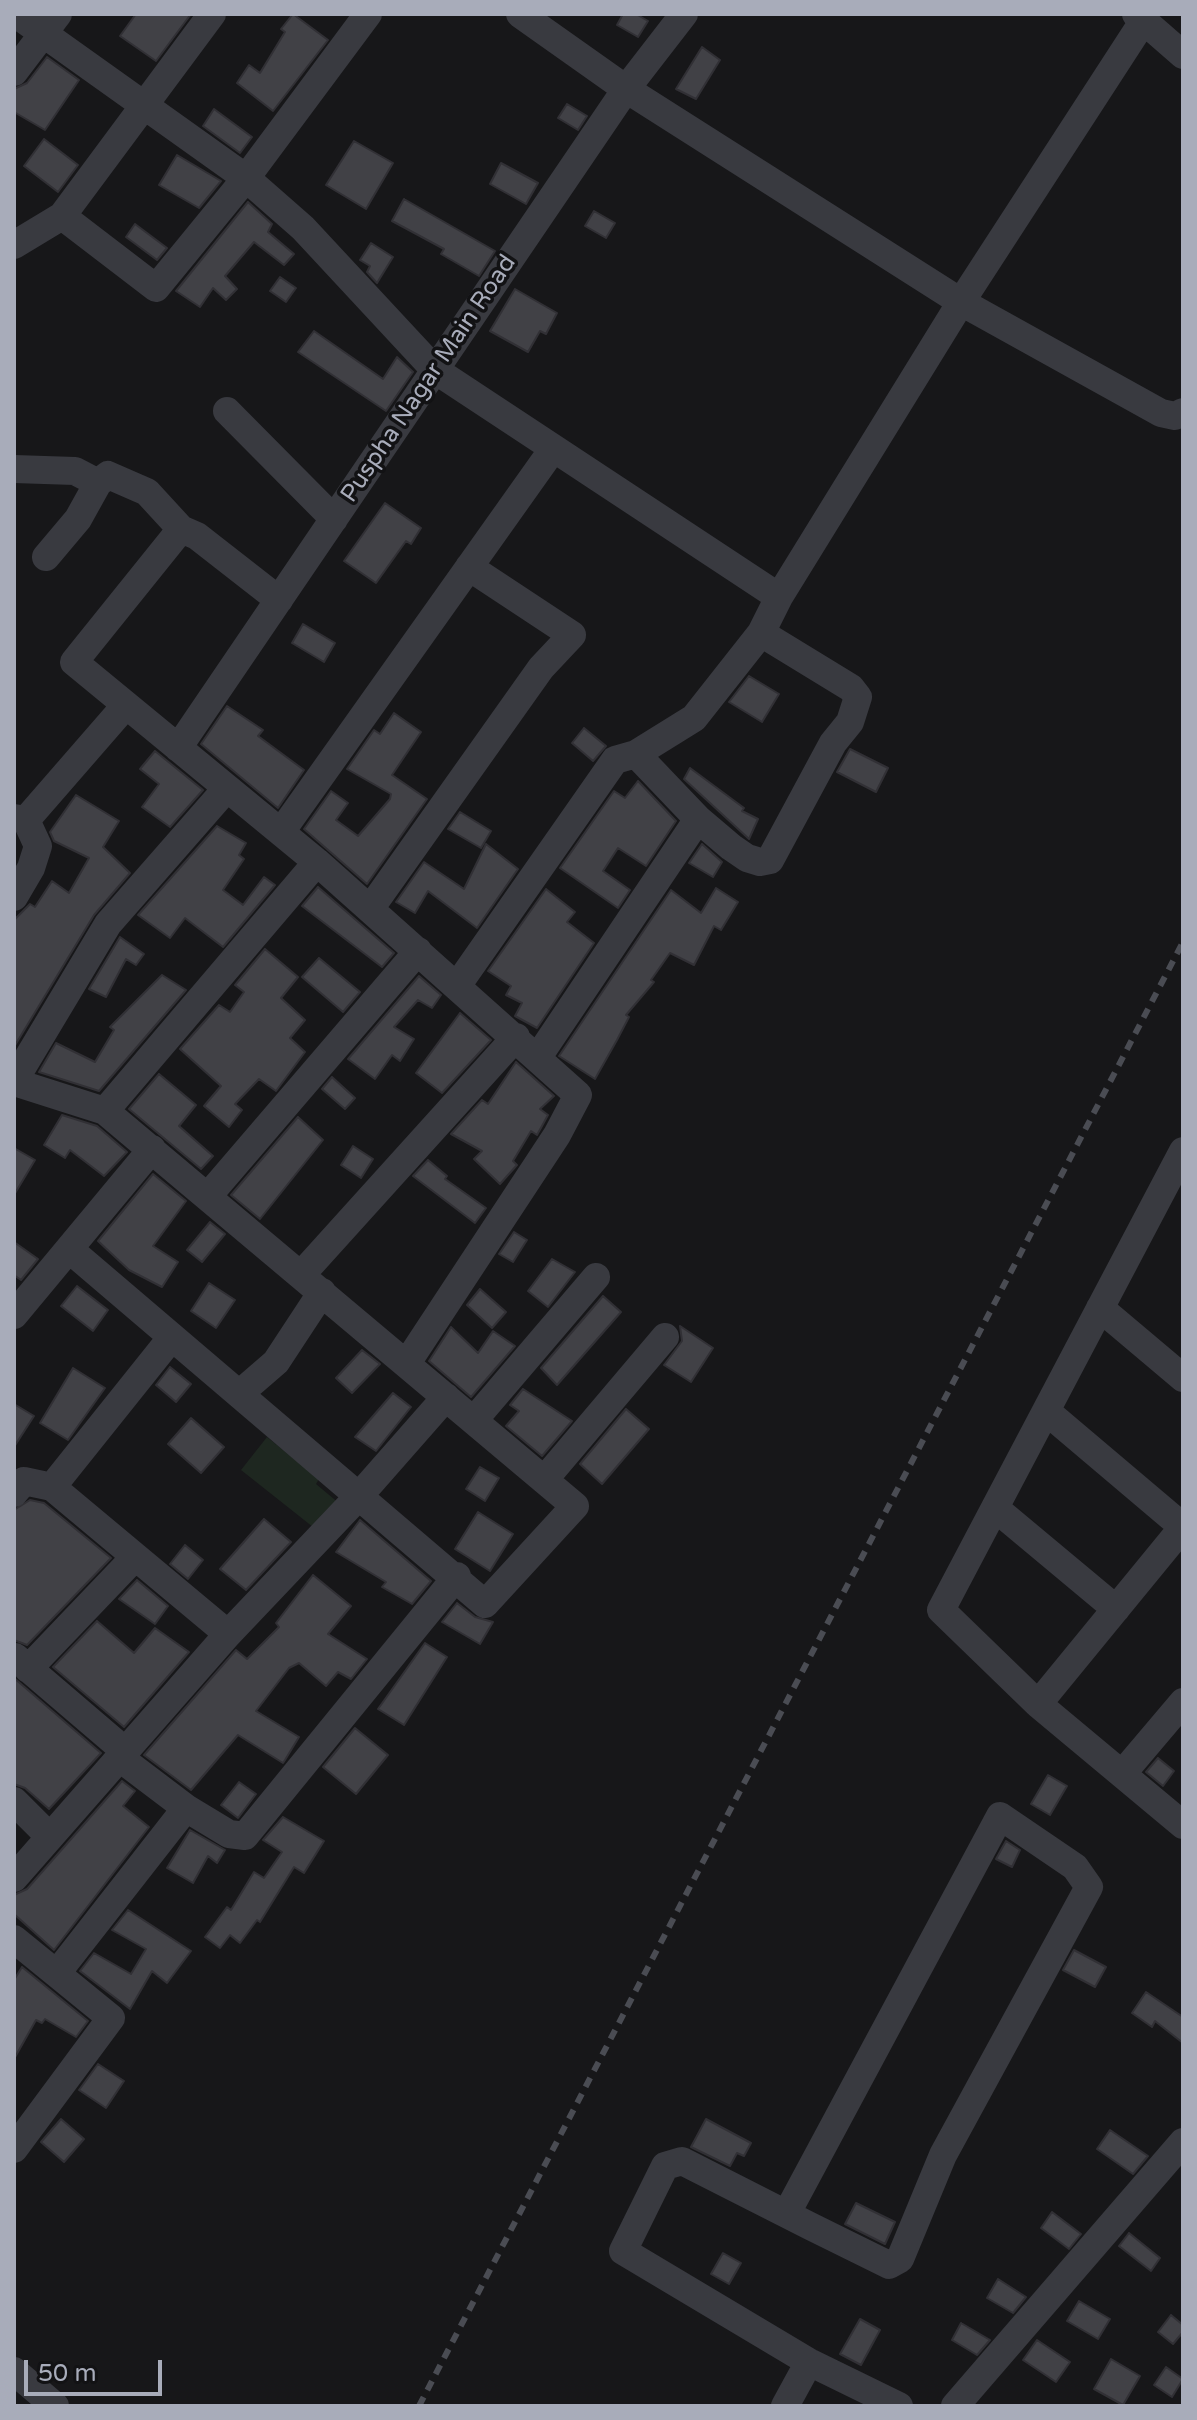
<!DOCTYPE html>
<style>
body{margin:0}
#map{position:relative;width:1197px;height:2420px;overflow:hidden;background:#171719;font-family:"Varela Round",sans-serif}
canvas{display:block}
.frame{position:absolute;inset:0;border:16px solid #a8acba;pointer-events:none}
.scale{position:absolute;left:24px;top:2360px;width:138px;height:36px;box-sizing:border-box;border:4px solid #a8acba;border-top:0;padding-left:10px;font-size:24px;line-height:28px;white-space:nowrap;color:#a8acba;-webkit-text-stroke:6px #121214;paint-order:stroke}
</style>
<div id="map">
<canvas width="1197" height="2420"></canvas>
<div class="frame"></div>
<div class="scale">50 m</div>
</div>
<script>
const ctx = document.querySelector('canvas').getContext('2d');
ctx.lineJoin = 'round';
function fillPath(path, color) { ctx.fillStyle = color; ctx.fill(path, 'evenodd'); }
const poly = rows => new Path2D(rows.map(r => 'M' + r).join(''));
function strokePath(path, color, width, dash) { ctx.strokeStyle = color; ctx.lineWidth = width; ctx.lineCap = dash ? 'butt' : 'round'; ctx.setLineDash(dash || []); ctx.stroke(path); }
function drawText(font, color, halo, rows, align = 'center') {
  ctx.font = font + ' "Varela Round",sans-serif'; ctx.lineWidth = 7; ctx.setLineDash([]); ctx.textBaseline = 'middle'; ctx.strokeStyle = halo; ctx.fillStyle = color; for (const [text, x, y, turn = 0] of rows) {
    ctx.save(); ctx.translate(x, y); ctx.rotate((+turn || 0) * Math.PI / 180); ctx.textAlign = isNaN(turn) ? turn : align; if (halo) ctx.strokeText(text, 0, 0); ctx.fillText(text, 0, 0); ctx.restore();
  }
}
fillPath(poly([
 [267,1437,319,1479,316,1484,340,1504,318,1531,241,1470]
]), '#1e2720');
const building = poly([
 [136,14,191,14,156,61,120,36,136,14],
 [293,14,328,40,273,111,237,83,249,65,260,73,285,32,281,29,293,14],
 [623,14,636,14,648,21,638,37,617,25,623,14],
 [702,47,720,60,696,99,676,89,702,47],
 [47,57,79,80,45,130,14,112,14,89,27,83,47,57],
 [567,104,587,116,578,130,558,118,567,104],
 [214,109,252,137,240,153,203,126,214,109],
 [44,139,78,165,58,192,24,166,44,139],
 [354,141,393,163,366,209,326,185,354,141],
 [177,155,221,181,199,208,159,185,177,155],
 [501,163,538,183,526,204,490,184,501,163],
 [404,199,495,251,479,276,441,254,444,249,392,221,404,199],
 [248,202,272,224,268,232,294,254,284,265,254,242,225,276,237,289,226,300,213,288,200,307,176,291,248,202],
 [594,211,615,223,606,238,585,226,594,211],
 [135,224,167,248,157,260,126,237,135,224],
 [371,243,393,257,377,283,367,272,370,266,360,260,371,243],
 [280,277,296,288,286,302,270,291,280,277],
 [515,289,557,313,546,334,540,331,528,352,490,331,515,289],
 [314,331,383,379,397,357,413,372,386,411,298,352,314,331],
 [385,503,421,528,411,544,406,541,376,583,344,561,385,503],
 [303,624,335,643,324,662,292,643,303,624],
 [749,676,779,694,762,722,729,702,749,676],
 [227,706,263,730,258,736,304,770,278,808,201,744,227,706],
 [394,713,421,732,392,775,427,799,367,884,304,829,331,791,348,803,336,820,358,836,390,799,391,794,347,769,374,730,380,734,394,713],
 [584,728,606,746,593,761,572,743,584,728],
 [850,749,888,768,876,792,837,772,850,749],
 [155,751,203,790,170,827,142,807,159,784,140,769,155,751],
 [690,768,744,808,742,811,758,819,749,839,684,779,690,768],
 [638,781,676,821,646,866,618,848,603,871,630,890,618,908,560,868,614,791,625,798,638,781],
 [76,795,119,821,103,847,130,873,94,915,14,1047,14,920,30,904,35,907,52,881,69,893,89,858,54,841,50,832,76,795],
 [460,812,491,831,481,848,448,829,460,812],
 [217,826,246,843,239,855,244,859,223,890,243,905,264,877,275,885,223,947,185,918,170,938,138,915,217,826],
 [486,844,518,869,477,928,428,891,415,913,396,902,424,862,464,889,486,844],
 [702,844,722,862,713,877,689,863,702,844],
 [318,887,394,953,382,967,302,906,318,887],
 [716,888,738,902,721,930,714,926,694,965,670,953,651,980,654,982,626,1015,629,1017,617,1040,595,1079,559,1056,671,890,701,913,716,888],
 [546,889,575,912,567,922,594,943,537,1028,515,1016,522,1003,506,995,511,986,488,971,546,889],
 [120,937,144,954,136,965,126,959,106,997,89,989,120,937],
 [265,949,298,977,281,998,305,1020,290,1038,305,1052,276,1091,259,1079,235,1104,242,1110,229,1127,204,1106,221,1086,180,1049,219,1005,230,1012,244,992,235,985,265,949],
 [319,958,360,992,343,1012,302,977,319,958],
 [162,975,186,990,99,1091,39,1072,56,1043,95,1062,114,1030,110,1027,162,975],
 [419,976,441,995,432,1008,418,1000,394,1027,414,1039,400,1061,392,1055,375,1079,348,1059,419,976],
 [460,1013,491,1040,442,1093,416,1073,460,1013],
 [516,1062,554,1096,540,1109,548,1115,542,1126,537,1135,531,1131,513,1161,517,1165,500,1184,474,1159,482,1151,451,1134,482,1100,488,1104,516,1062],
 [159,1074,196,1105,179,1126,213,1156,201,1169,129,1109,159,1074],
 [332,1077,355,1098,345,1109,322,1089,332,1077],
 [62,1115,97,1126,127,1152,104,1176,70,1150,65,1158,44,1145,62,1115],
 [298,1117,323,1140,260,1219,231,1195,298,1117],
 [353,1146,373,1159,361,1178,341,1165,353,1146],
 [14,1148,35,1160,14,1195,14,1148],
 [428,1160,447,1176,445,1179,486,1208,475,1223,413,1176,428,1160],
 [153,1174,186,1201,153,1246,178,1262,162,1287,129,1270,98,1241,153,1174],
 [210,1222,225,1234,202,1262,187,1250,210,1222],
 [514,1232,527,1240,513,1262,499,1254,514,1232],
 [14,1242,38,1259,21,1280,14,1275,14,1242],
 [552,1259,575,1272,548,1307,528,1291,552,1259],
 [209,1283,235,1300,216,1328,191,1311,209,1283],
 [77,1286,108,1310,93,1331,61,1306,77,1286],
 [480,1289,506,1312,492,1328,467,1305,480,1289],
 [603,1296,621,1312,557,1385,541,1368,603,1296],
 [680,1326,713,1348,691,1382,664,1365,682,1341,680,1326],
 [451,1327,478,1353,493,1331,515,1346,471,1397,429,1361,451,1327],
 [362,1350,380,1364,352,1393,336,1378,362,1350],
 [170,1367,191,1384,176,1402,156,1385,170,1367],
 [73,1368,105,1388,68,1440,40,1423,73,1368],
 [523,1389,572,1421,542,1456,506,1426,519,1411,510,1405,523,1389],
 [393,1393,411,1407,376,1451,355,1437,393,1393],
 [14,1404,34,1416,14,1447,14,1404],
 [626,1409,649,1429,602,1484,580,1464,626,1409],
 [191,1418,224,1447,201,1473,168,1444,191,1418],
 [480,1467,499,1478,485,1501,466,1489,480,1467],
 [30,1500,44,1503,111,1558,27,1645,14,1640,14,1510,30,1500],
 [478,1512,513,1534,490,1571,455,1549,478,1512],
 [264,1519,291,1542,246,1590,220,1569,264,1519],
 [360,1520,431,1581,412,1604,382,1587,386,1582,336,1552,360,1520],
 [185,1545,203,1560,188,1579,170,1564,185,1545],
 [313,1575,351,1606,328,1634,367,1659,351,1679,338,1672,326,1686,299,1663,289,1668,256,1711,299,1737,285,1760,283,1763,238,1735,191,1790,144,1755,236,1650,247,1659,279,1627,276,1623,313,1575],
 [137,1580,168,1606,155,1624,119,1599,137,1580],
 [457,1603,475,1617,493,1622,480,1644,442,1622,457,1603],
 [97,1621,134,1653,155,1628,189,1652,124,1727,53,1667,97,1621],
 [425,1643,447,1657,404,1725,378,1709,425,1643],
 [14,1678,101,1753,49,1809,25,1788,14,1784,14,1678],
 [355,1728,388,1755,356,1794,323,1767,355,1728],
 [1158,1758,1174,1771,1163,1786,1146,1772,1158,1758],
 [1048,1775,1067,1786,1050,1815,1031,1804,1048,1775],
 [122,1781,135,1791,123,1806,149,1827,54,1950,14,1914,14,1895,27,1889,122,1781],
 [239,1782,256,1794,238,1818,221,1805,239,1782],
 [283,1817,324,1841,304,1873,294,1867,260,1922,257,1920,240,1943,230,1935,220,1948,205,1937,227,1907,231,1910,254,1872,264,1878,282,1852,263,1840,283,1817],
 [190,1830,225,1850,217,1863,208,1856,193,1883,167,1868,190,1830],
 [1006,1841,1020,1850,1012,1867,996,1859,1006,1841],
 [128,1910,191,1951,167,1983,152,1971,130,2009,80,1971,94,1953,131,1974,146,1949,112,1930,128,1910],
 [1074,1950,1106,1967,1095,1987,1063,1970,1074,1950],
 [22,1967,88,2021,76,2037,45,2019,42,2023,36,2020,14,2059,14,1980,22,1967],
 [1146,1992,1183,2017,1183,2043,1155,2021,1152,2027,1132,2013,1146,1992],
 [98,2064,124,2081,106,2108,79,2090,98,2064],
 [61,2119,84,2139,64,2162,41,2142,61,2119],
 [706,2119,751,2143,744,2156,737,2153,730,2166,691,2147,706,2119],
 [1110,2130,1148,2156,1133,2174,1097,2149,1110,2130],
 [856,2203,895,2222,885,2244,845,2224,856,2203],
 [1052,2212,1081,2234,1069,2249,1041,2228,1052,2212],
 [1129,2233,1160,2258,1151,2271,1119,2246,1129,2233],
 [723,2253,741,2263,729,2284,711,2274,723,2253],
 [998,2279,1026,2297,1013,2313,987,2298,998,2279],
 [1079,2301,1110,2319,1098,2339,1067,2321,1079,2301],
 [1171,2315,1183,2325,1183,2332,1173,2344,1158,2332,1171,2315],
 [860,2319,880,2330,861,2365,840,2354,860,2319],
 [961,2323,990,2340,977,2355,952,2340,961,2323],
 [1037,2340,1070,2362,1056,2382,1023,2360,1037,2340],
 [1111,2359,1140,2376,1123,2405,1094,2389,1111,2359],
 [1166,2367,1183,2379,1172,2397,1154,2385,1166,2367]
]);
fillPath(building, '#414146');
strokePath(building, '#313035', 2);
strokePath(poly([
 [16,14,246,178,303,228,435,370,779,597],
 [520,14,626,89,961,302,1161,413,1175,416,1183,412],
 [1136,14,1183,55],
 [14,72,58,14],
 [62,216,156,288,246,178,368,14],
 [14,245,62,216,212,14],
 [227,411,334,519],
 [14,469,75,471,98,483],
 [181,529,74,662,317,862,578,1095,557,1135,407,1363],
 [46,557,78,519,98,483,108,475,147,492,181,529,197,536,279,600],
 [178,748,626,89,684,14],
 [636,754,694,718,761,633,779,597,961,302,1142,23],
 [14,818,26,820,126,705],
 [281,832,553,449],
 [14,897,31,868,38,846,26,820],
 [370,909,541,668,572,635,469,567],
 [457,986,615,760,636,754,698,819,731,847,747,858,760,862,770,860,833,743,850,722,858,697,851,688,761,633],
 [538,1057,698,819],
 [14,1081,108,924,227,788],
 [14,1082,105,1111,575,1506,485,1604,69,1249],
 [105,1111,317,862],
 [1183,1151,941,1610,1038,1704,1183,1825],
 [208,1196,418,951],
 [301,1275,516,1037],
 [1100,1308,1183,1378],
 [14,1315,152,1149],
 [239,1394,276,1362,322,1292],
 [1046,1411,1183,1527],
 [474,1420,596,1277],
 [544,1480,665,1337],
 [52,1487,172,1337],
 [14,1493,24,1481,52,1487,228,1634,14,1878],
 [995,1508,1116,1609],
 [228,1634,359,1496,446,1397],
 [15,1657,125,1751],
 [28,1669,135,1557],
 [1038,1704,1183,1527],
 [120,1758,186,1808,229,1834,245,1836,457,1576],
 [1122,1774,1183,1702],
 [14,1801,50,1837],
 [14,1939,111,2018,14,2149],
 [57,1973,186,1808],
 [787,2213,1000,1816,1075,1867,1089,1887,943,2155,900,2259,889,2265,810,2226,682,2161,665,2166,623,2251,809,2362,899,2406],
 [14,2371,55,2406],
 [785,2406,809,2362],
 [955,2406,1183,2142]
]), '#393a40', 28);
strokePath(poly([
 [419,2406,1183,942]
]), '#4a4c53', 6, [10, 8]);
drawText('24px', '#a8acba', '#121214', [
 ["Puspha Nagar Main Road",429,379,-56]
]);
</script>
